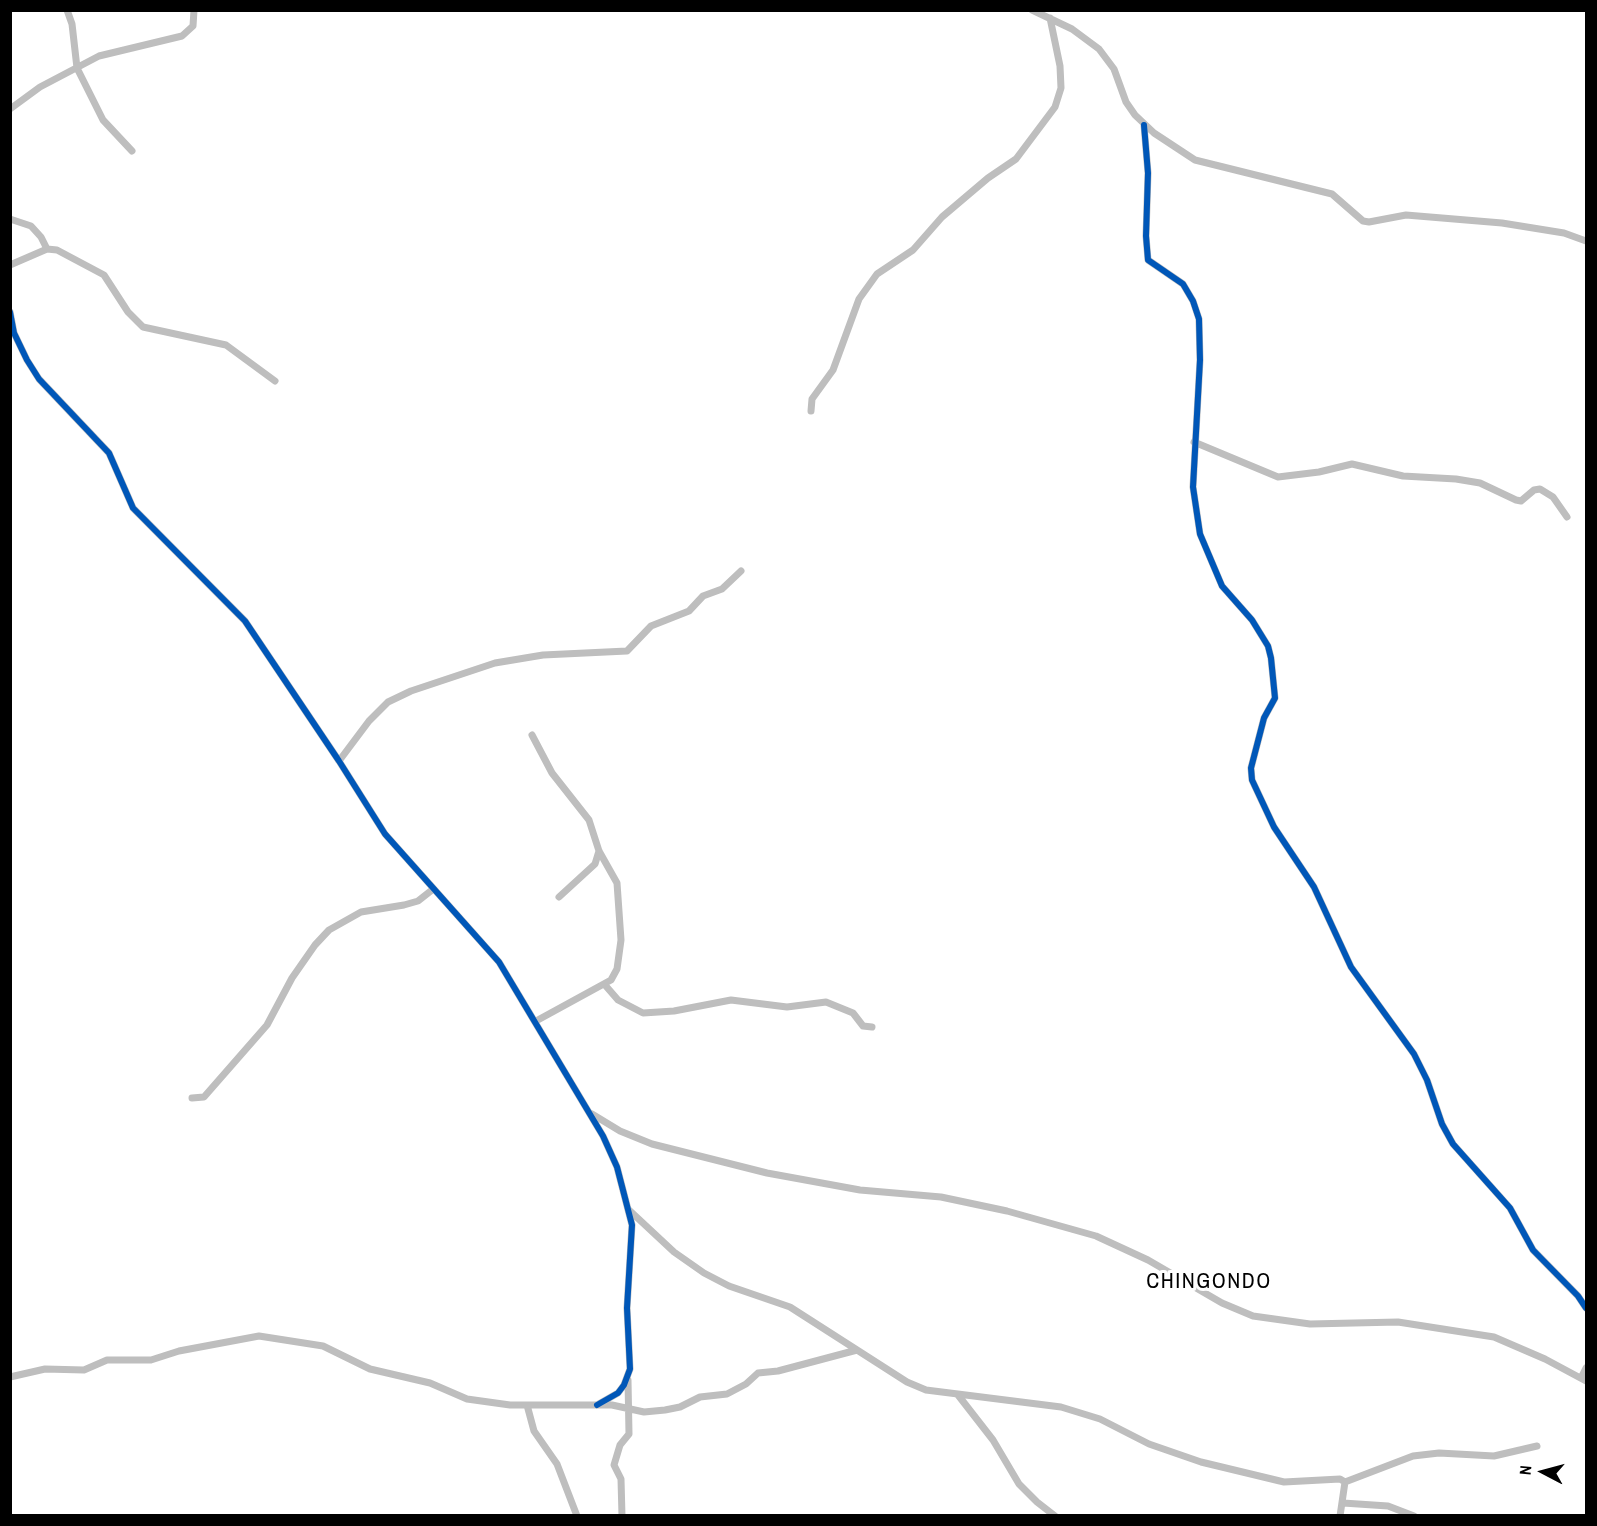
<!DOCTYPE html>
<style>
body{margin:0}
#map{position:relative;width:1597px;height:1526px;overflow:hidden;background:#fff;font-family:"Archivo Narrow",sans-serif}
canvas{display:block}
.frame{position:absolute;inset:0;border:12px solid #000;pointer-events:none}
.north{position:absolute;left:1513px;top:1442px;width:60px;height:60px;-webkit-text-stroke:4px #fff;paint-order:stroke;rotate:276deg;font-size:16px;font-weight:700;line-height:24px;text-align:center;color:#000}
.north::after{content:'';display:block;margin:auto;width:21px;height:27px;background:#000;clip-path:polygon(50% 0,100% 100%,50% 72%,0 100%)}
</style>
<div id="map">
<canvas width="1597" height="1526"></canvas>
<div class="frame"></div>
<div class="north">N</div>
</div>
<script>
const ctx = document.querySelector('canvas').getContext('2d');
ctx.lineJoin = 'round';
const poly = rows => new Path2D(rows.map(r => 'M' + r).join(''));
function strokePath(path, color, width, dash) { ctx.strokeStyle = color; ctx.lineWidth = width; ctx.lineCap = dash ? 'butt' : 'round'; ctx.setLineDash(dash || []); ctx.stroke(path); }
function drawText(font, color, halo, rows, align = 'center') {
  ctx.font = font + ' "Archivo Narrow",sans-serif'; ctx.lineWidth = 6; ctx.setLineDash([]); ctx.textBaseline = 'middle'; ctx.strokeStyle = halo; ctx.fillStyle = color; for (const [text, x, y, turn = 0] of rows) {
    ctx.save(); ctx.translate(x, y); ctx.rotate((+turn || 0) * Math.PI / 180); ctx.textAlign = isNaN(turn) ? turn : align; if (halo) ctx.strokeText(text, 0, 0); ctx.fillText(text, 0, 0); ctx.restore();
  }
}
strokePath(poly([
 [67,10,72,24,77,68,103,120,132,151],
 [1032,10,1072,29,1099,49,1114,69,1126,102,1135,115,1154,133,1195,160,1332,194,1363,221,1369,222,1406,215,1502,223,1564,233,1586,241],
 [10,109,40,87,99,56,182,36,193,26,194,10],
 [1144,125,1148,173,1146,236,1148,260,1183,284,1193,301,1199,319,1200,360,1193,487,1200,534,1222,586,1252,620,1268,646,1271,658,1275,698,1264,718,1251,768,1252,780,1274,827,1314,887,1351,967,1414,1054,1427,1080,1442,1124,1453,1144,1510,1208,1533,1250,1578,1296,1586,1308],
 [10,219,31,226,41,237,47,249],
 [10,265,47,249,57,250,104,275,128,312,143,327,226,345,275,381],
 [10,312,14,333,27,360,39,379,109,453,133,508,245,621,339,761,385,834,499,962,603,1136,617,1167,632,1225,627,1308,630,1369,624,1385,618,1393,597,1405],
 [811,411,812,399,833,370,859,299,877,274,913,250,942,217,988,178,1016,159,1055,107,1061,88,1060,66,1050,18],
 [1194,442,1278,477,1319,472,1352,464,1403,476,1456,479,1480,483,1516,500,1521,501,1534,490,1540,489,1553,497,1567,517],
 [532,735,552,773,589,820,599,851,617,883,621,940,617,969,611,980,536,1021],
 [339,761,369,721,388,702,411,691,495,663,543,655,627,651,651,626,689,611,703,596,722,589,741,571],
 [559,897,595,864,599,851],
 [605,985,618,1000,643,1013,674,1011,731,1000,787,1007,826,1002,853,1013,863,1026,872,1027],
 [192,1098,204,1097,267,1025,292,978,315,945,329,930,361,912,404,905,418,901,432,890],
 [592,1114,620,1131,652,1144,767,1173,860,1190,941,1197,1007,1211,1096,1236,1148,1260,1222,1303,1253,1316,1310,1324,1398,1322,1494,1337,1545,1359,1586,1381],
 [629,1210,674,1252,704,1273,729,1286,790,1307,907,1382,926,1390,1061,1407,1100,1419,1149,1444,1201,1462,1284,1482,1340,1479,1345,1482,1413,1456,1439,1453,1494,1456,1537,1446],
 [10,1377,45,1369,84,1370,107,1360,151,1360,179,1351,259,1336,323,1346,370,1369,430,1383,467,1399,510,1405,612,1405,644,1412,665,1410,680,1407,700,1397,727,1394,746,1384,758,1373,778,1371,857,1350],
 [1581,1378,1586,1368],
 [958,1395,993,1440,1019,1484,1037,1502,1055,1516],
 [527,1405,534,1431,557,1464,577,1516],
 [1343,1503,1388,1506,1414,1516],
 [622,1516,621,1479,614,1465,620,1445,629,1434,628,1380],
 [1340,1516,1345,1482]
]), '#bebebe', 7);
strokePath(poly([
 [1144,125,1148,173,1146,236,1148,260,1183,284,1193,301,1199,319,1200,360,1193,487,1200,534,1222,586,1252,620,1268,646,1271,658,1275,698,1264,718,1251,768,1252,780,1274,827,1314,887,1351,967,1414,1054,1427,1080,1442,1124,1453,1144,1510,1208,1533,1250,1578,1296,1586,1308],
 [10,312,14,333,27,360,39,379,109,453,133,508,245,621,339,761,385,834,499,962,603,1136,617,1167,632,1225,627,1308,630,1369,624,1385,618,1393,597,1405]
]), '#0057b8', 6);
ctx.letterSpacing = '1.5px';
drawText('22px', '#000', '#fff', [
 ["CHINGONDO",1209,1282]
]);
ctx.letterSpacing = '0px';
</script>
